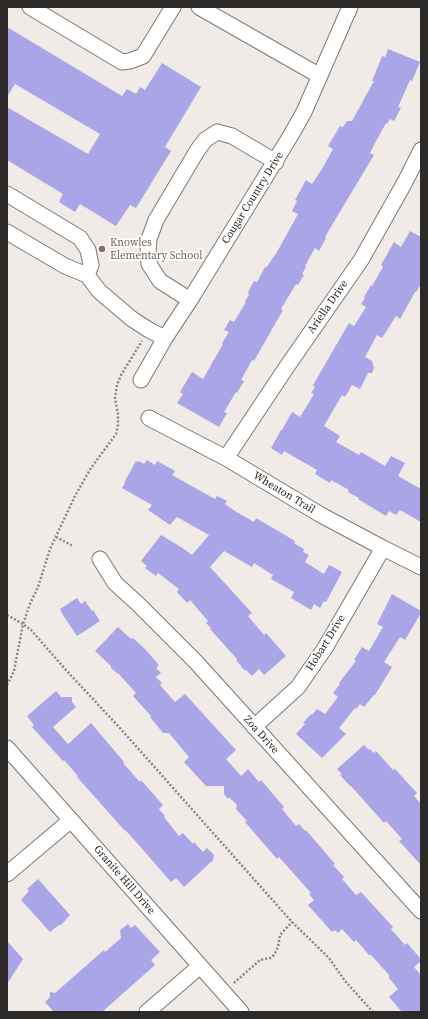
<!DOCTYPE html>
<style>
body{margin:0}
#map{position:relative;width:428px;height:1019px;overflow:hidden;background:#f1ebe8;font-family:"Source Serif 4",serif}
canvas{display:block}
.frame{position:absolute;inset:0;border:8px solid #2c2a29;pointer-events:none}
</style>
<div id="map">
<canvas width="428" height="1019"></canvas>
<div class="frame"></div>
</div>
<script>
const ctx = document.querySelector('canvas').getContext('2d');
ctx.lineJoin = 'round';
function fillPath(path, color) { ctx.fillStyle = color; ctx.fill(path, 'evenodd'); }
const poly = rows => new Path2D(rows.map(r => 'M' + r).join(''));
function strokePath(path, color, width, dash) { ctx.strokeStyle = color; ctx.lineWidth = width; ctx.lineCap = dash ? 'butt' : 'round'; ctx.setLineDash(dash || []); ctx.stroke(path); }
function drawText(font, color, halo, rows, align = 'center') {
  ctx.font = font + ' "Source Serif 4",serif'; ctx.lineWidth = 3.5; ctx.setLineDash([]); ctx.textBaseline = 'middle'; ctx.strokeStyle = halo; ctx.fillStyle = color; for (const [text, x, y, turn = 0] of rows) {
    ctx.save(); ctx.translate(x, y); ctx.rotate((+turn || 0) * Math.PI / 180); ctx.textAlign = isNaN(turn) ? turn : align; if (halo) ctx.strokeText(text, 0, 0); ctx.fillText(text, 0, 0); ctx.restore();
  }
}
fillPath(poly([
 [7,27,122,96,127,89,136,94,140,87,145,90,162,63,201,87,165,147,171,151,136,208,130,205,116,226,80,204,75,212,59,202,63,194,7,160,7,107,88,154,100,134,15,84,7,97],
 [388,49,420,62,412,81,410,80,398,107,401,108,394,121,390,119,387,124,386,123,375,143,370,153,374,155,338,215,325,237,326,238,319,251,315,248,305,266,306,267,302,274,304,275,298,285,296,284,281,309,283,310,254,361,252,360,241,380,244,381,237,393,236,392,224,412,227,413,219,427,177,403,183,394,180,392,192,372,203,379,223,344,222,343,229,332,224,330,230,320,234,322,246,302,245,301,249,295,248,294,249,292,248,292,254,281,257,282,265,267,266,268,277,252,298,214,292,211,297,201,295,200,306,180,312,184,322,169,333,149,328,146,340,126,343,127,347,121,352,121,374,81,372,81,381,59,382,56,385,57],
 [410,231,421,237,421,284,416,292,415,292,400,319,396,316,382,338,377,335,365,357,372,361,374,368,372,373,368,373,360,389,352,385,345,397,342,395,324,426,340,436,336,442,359,455,361,452,385,466,391,456,405,463,398,476,421,489,421,522,400,510,396,515,389,511,386,516,358,499,359,498,348,492,349,490,331,480,330,483,315,474,317,470,284,451,282,455,271,448,281,430,282,430,292,412,300,417,314,394,311,393,315,387,313,385,349,323,354,326,366,307,361,304,365,298,364,297,371,285,372,286,383,267,381,265,394,242,401,247],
 [147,460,155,465,157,461,175,471,172,475,215,499,217,496,227,501,225,504,235,511,254,522,256,518,295,541,294,543,304,549,303,552,309,555,305,562,324,574,329,565,342,572,326,602,324,601,320,608,314,604,311,610,291,598,294,592,271,579,273,575,254,563,252,567,224,551,210,567,252,613,248,616,264,635,266,633,286,656,264,675,259,669,252,676,246,670,245,671,236,660,237,659,210,629,211,628,206,623,208,621,190,600,187,603,177,592,179,589,158,573,156,576,145,568,147,566,141,561,161,535,181,547,192,555,209,535,177,517,170,525,148,510,152,505,122,488,125,483,124,483,136,461,138,462,139,461,144,464],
 [392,594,421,611,421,613,405,640,400,637,384,662,392,667,375,695,374,695,364,707,360,704,356,709,355,708,339,728,346,734,322,758,296,734,305,724,303,723,311,714,312,715,317,709,325,714,338,697,333,693,340,684,339,683,356,661,354,660,362,647,369,651,383,627,377,624],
 [77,598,81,604,85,601,92,611,93,610,100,621,77,636,63,615,60,609],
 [118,627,131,639,133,638,145,649,159,665,156,668,161,673,156,677,162,683,160,685,175,702,185,694,236,750,226,759,241,776,248,769,259,782,261,780,284,807,282,809,296,826,299,824,305,831,306,830,335,864,333,865,344,877,342,879,356,895,361,892,393,927,391,929,405,945,407,943,421,959,421,961,414,967,421,975,421,1012,402,1012,389,997,398,989,389,978,389,975,371,955,369,955,356,940,354,942,342,929,338,933,335,930,332,932,308,905,314,900,309,894,311,893,279,857,277,859,245,822,247,821,236,809,237,805,230,798,227,798,224,794,224,786,206,786,184,762,189,757,169,733,163,733,150,717,151,716,133,696,136,693,118,673,118,674,111,668,111,666,95,651],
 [56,691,62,698,63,697,72,697,72,702,76,707,53,727,68,744,91,723,124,762,123,763,140,782,141,780,163,805,159,809,165,816,164,817,179,836,183,833,193,844,194,842,203,852,207,848,214,855,213,860,184,887,176,878,171,882,130,835,125,830,125,831,86,787,77,777,78,776,64,760,63,761,32,727,34,725,27,716],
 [364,745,369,750,370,749,374,753,376,751,394,771,394,768,417,793,414,796,421,804,421,865,399,841,402,839,386,821,384,823,351,786,350,786,340,775,342,774,337,769],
 [38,879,70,915,61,925,59,925,50,932,21,900,29,891,27,889],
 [128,924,131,928,135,925,160,952,151,960,155,965,102,1012,54,1012,45,1002,50,997,50,992,55,993,104,950,105,952,121,938,120,930],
 [7,941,23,959,7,984]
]), '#a9a5e6');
const minor = poly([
 [30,7,122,62,130,61,143,56,173,7],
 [199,7,320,76],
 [7,194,80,238,88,250,91,265,87,275],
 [7,232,65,266,87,275,99,291,132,319,149,330,165,338],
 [190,300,160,281,149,264,148,252,149,239,156,220,197,151,205,140,217,132,232,136,276,162],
 [141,380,165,338,190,300,291,135,304,112,350,7],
 [149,418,226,458,321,515,383,548,421,567],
 [226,458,286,368,361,260,405,182,421,150],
 [100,559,115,583,138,604,196,662,421,911],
 [254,727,298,687,325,648,383,548],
 [7,748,241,1012],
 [7,874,71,820],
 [147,1012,200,966]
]);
strokePath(minor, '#7d7875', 17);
strokePath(poly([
 [56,537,73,546],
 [7,615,23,624,31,630,65,669,119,727,292,922,329,958,345,981,373,1012],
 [7,685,14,671,23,624,30,604,38,587,50,549,75,496,91,468,116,434,118,425,118,414,115,398,117,385,121,375,142,341],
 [234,983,260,960,270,958,274,955,278,947,280,935,292,922]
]), '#898584', 2.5, [2, 2]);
strokePath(minor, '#fff', 15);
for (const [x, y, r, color] of [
 [102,249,4,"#8d6e63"]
]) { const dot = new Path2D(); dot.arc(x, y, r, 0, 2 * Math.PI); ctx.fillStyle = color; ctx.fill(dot); strokePath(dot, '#fff', 1.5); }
drawText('11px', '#2c2a29', '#fff', [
 ["Cougar Country Drive",253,198,-58],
 ["Ariella Drive",328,307,-55],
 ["Wheaton Trail",284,493,31],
 ["Hobart Drive",326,643,-58],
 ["Zoa Drive",261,735,48],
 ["Granite Hill Drive",124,880,49]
]);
drawText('11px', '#785e54', '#fff', [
 ["Knowles",110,243],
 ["Elementary School",110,256]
], 'left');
</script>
